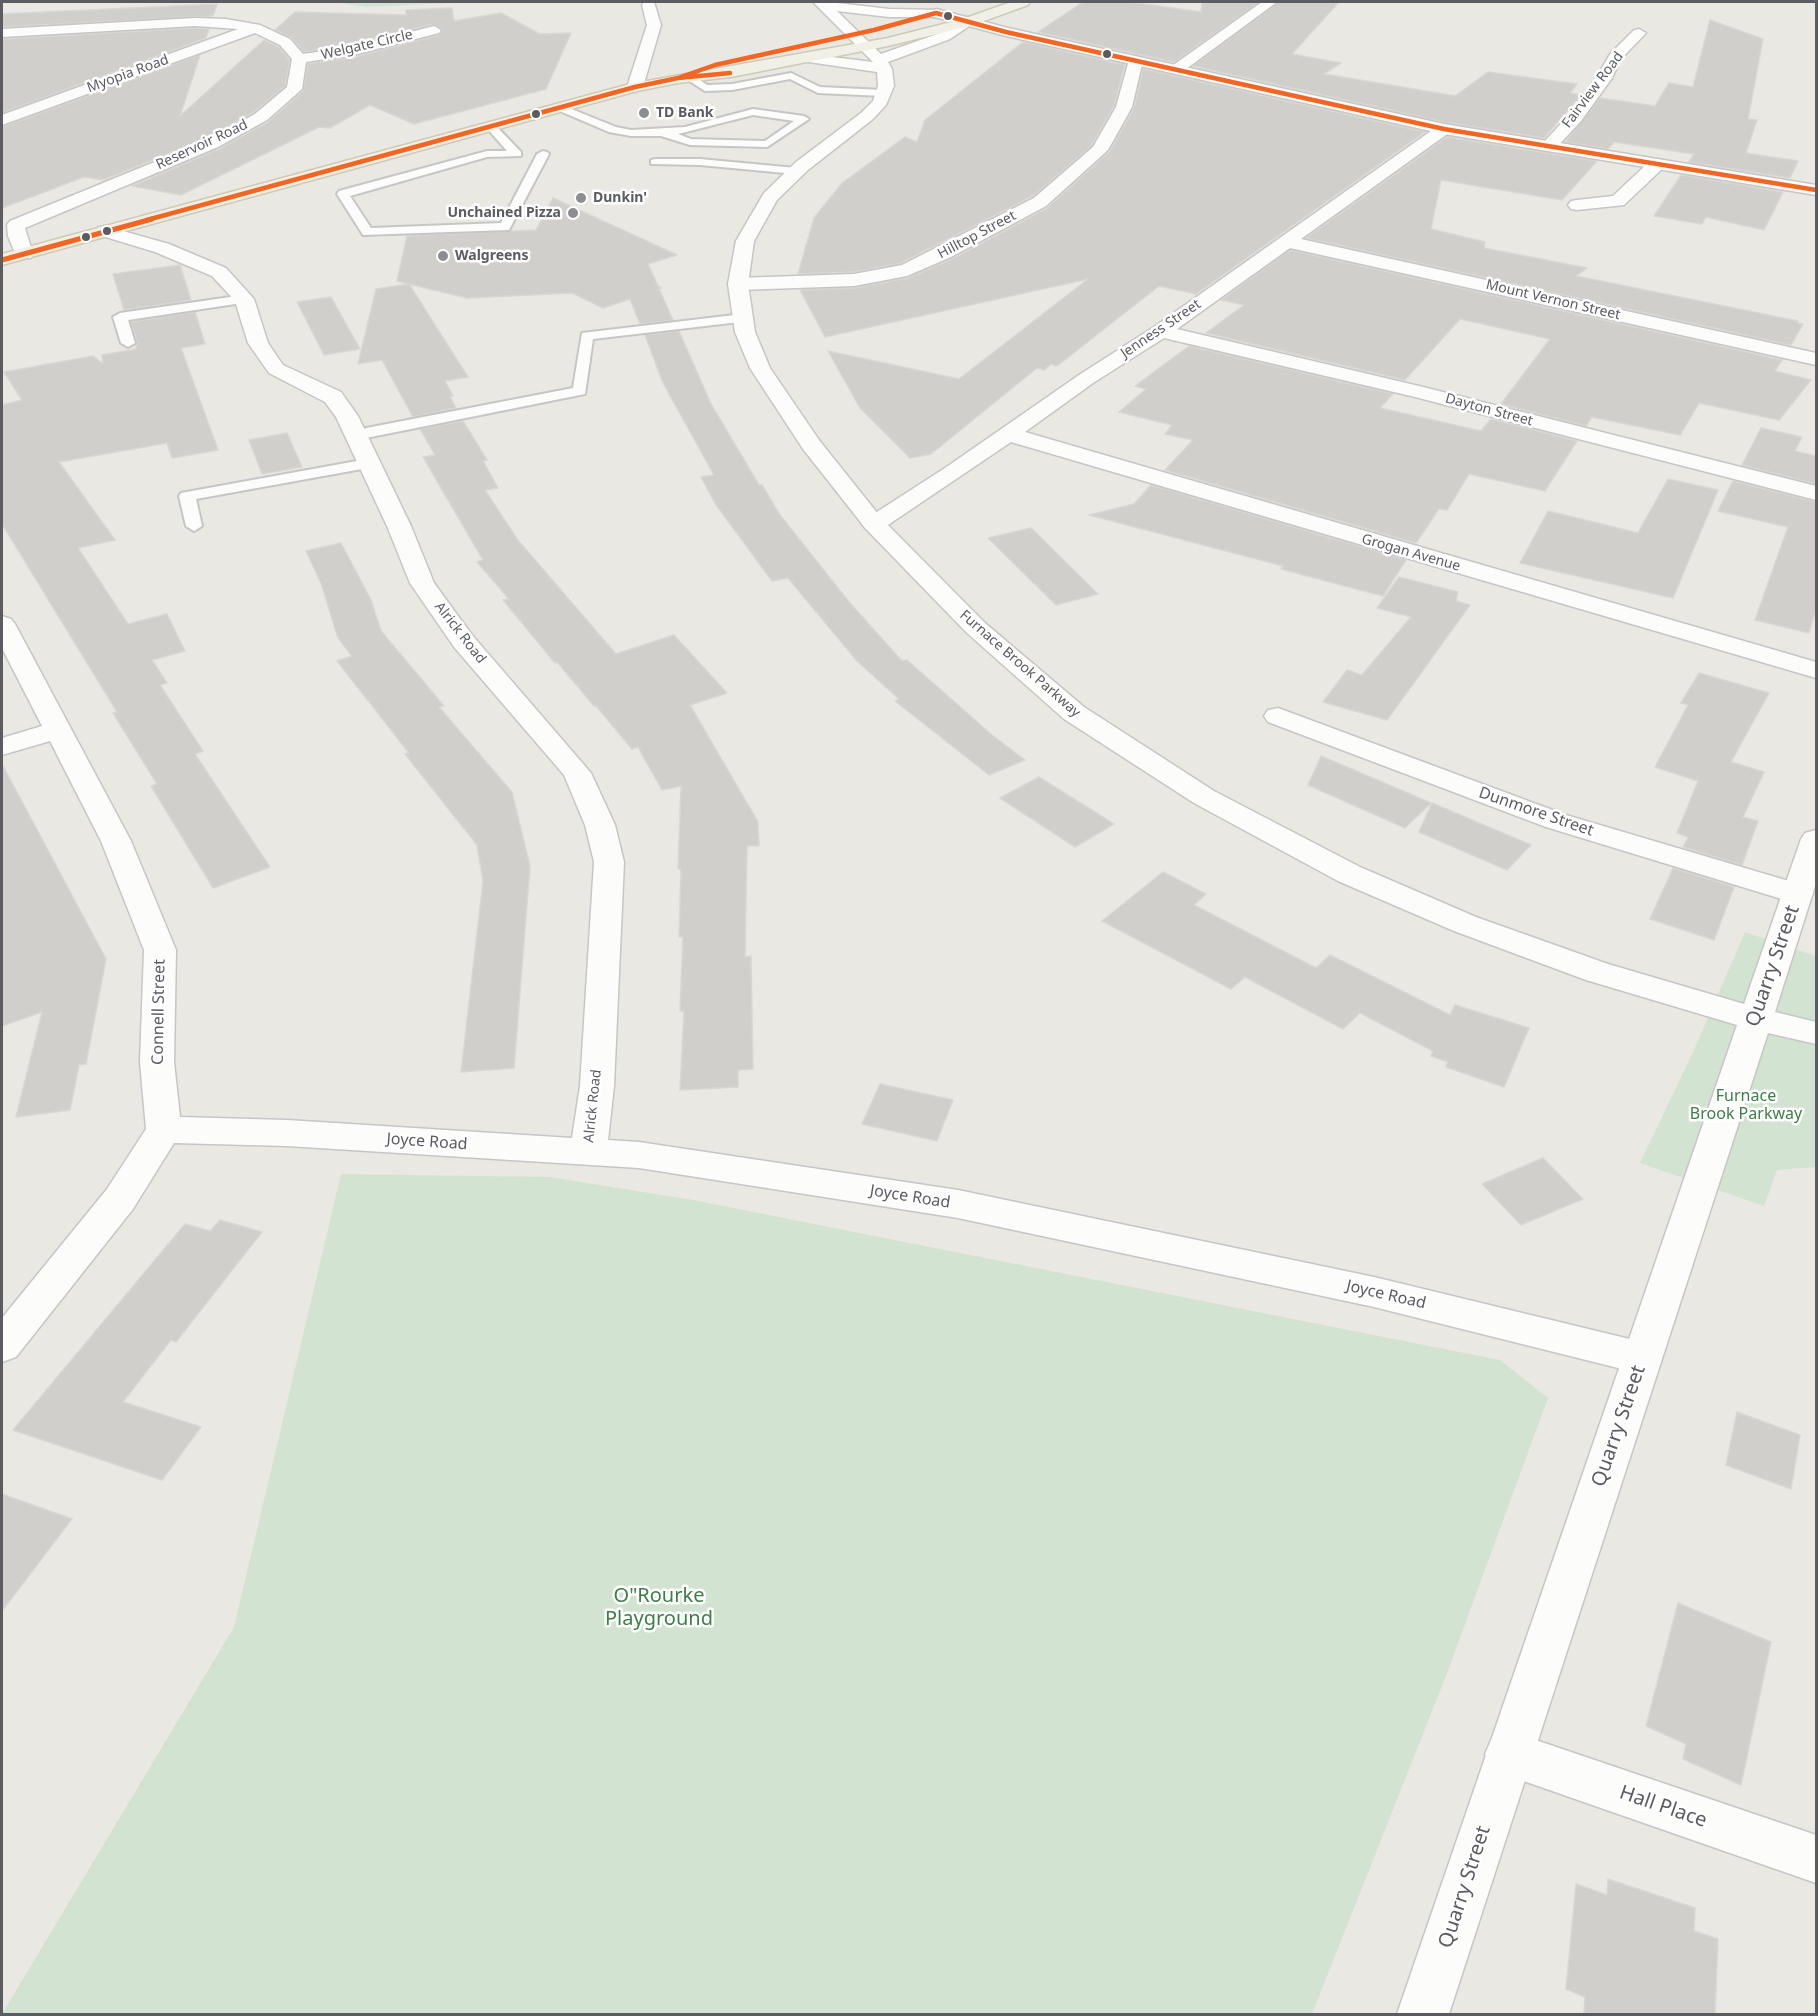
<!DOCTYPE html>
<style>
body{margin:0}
#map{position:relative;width:1818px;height:2016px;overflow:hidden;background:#e9e8e3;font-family:"Noto Sans",sans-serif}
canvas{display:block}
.frame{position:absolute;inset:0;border:3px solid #5a5c61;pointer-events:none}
</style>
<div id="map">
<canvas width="1818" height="2016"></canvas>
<div class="frame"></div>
</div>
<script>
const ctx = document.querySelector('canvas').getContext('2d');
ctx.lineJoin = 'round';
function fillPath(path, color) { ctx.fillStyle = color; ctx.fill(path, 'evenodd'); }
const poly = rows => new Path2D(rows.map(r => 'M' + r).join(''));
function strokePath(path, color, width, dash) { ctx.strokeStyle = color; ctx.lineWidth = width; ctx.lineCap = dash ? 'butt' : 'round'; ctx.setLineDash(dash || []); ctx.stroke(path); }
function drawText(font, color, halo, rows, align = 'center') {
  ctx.font = font + ' "Noto Sans",sans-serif'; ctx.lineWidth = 5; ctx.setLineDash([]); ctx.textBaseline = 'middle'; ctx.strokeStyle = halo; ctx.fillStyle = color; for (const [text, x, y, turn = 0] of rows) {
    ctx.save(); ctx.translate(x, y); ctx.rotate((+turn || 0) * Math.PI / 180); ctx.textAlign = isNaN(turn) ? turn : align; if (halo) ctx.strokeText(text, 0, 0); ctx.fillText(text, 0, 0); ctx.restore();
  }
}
fillPath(poly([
 [333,2,474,2,366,7],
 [1745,932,1816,956,1816,1167,1777,1170,1764,1206,1640,1163,1694,1050],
 [341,1174,550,1177,693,1200,1500,1360,1548,1398,1446,1676,1312,2014,2,2014,234,1627]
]), '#d2e4d1');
const building = poly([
 [1083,2,1131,2,1201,12,1202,2,1259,2,1174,62,1038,32,1083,2],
 [1279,2,1339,2,1292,54,1341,63,1324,74,1455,96,1488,72,1577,84,1570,93,1581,95,1544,138,1444,122,1193,66,1279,2],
 [217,4,213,16,2,27,2,14,217,4],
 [452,8,454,21,501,13,540,34,571,33,546,89,414,124,370,105,330,128,319,127,181,195,132,186,219,149,268,122,303,91,308,64,354,57,440,35,443,29,433,24,353,45,304,52,292,38,275,30,295,12,406,15,406,10,452,8],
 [1710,20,1763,39,1748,119,1757,120,1746,153,1798,161,1790,178,1689,162,1694,154,1614,142,1608,149,1565,142,1600,98,1655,106,1669,83,1693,87,1710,20],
 [195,28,209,29,206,38,2,113,2,39,195,28],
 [264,40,279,47,290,60,285,86,254,112,205,139,103,180,84,177,2,208,2,127,200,55,180,116,264,40],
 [1023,42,1125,65,1114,106,1091,146,1033,196,901,263,854,272,798,274,814,218,842,183,905,137,917,142,925,120,1023,42],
 [1143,69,1425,132,1196,294,1159,286,1057,366,1051,364,1044,370,1037,368,931,454,910,458,860,408,828,351,959,379,1088,279,825,337,800,290,854,288,908,278,952,259,1047,208,1110,151,1134,108,1143,69],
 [1447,137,1597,161,1562,200,1441,180,1431,229,1485,242,1484,248,1587,268,1576,276,1798,321,1797,323,1803,324,1791,345,1306,238,1447,137],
 [1681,175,1783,192,1764,230,1706,217,1702,224,1654,216,1681,175],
 [553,198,677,255,648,264,658,286,662,288,659,289,673,320,640,324,630,299,603,308,572,293,467,298,409,284,468,377,445,381,453,396,450,397,456,408,413,417,382,360,358,364,376,289,409,284,397,281,407,236,536,230,553,198],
 [1290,250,1782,360,1775,371,1811,380,1779,420,1699,403,1680,435,1592,417,1586,426,1501,404,1550,339,1460,319,1405,380,1206,333,1244,305,1221,300,1290,250],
 [180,265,191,300,124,310,113,274,180,265],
 [331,297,360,349,324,355,297,302,331,297],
 [195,312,205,344,181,348,218,450,172,458,167,443,59,462,115,540,78,548,128,624,167,614,185,651,152,660,167,683,160,685,203,751,195,754,270,867,213,888,151,786,157,784,113,713,117,712,2,524,2,405,22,400,4,372,93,356,103,364,102,355,136,349,137,342,131,322,195,312],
 [679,331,711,404,759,485,762,485,780,515,850,603,902,661,907,660,992,735,1025,760,989,775,895,701,899,699,857,661,788,578,772,581,716,505,701,477,714,475,663,383,645,335,679,331],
 [1189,346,1393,394,1380,408,1481,431,1491,419,1577,441,1545,491,1469,474,1447,510,1439,509,1416,543,1165,470,1193,440,1165,434,1172,425,1119,412,1146,389,1135,386,1189,346],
 [463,421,487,460,483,461,498,488,485,490,517,539,616,654,674,635,727,693,690,705,758,822,759,846,747,846,745,957,751,956,753,1069,738,1070,738,1087,680,1090,684,1011,680,1011,683,937,679,937,681,869,678,869,681,786,662,790,638,747,632,749,596,706,594,706,557,662,555,663,503,600,509,599,477,562,483,560,423,457,435,455,420,429,463,421],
 [1761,428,1802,437,1795,451,1816,456,1816,484,1742,465,1761,428],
 [287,433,302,467,262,474,249,440,287,433],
 [1668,479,1718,490,1673,598,1520,563,1548,511,1638,533,1668,479],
 [1733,481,1816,502,1816,609,1809,633,1755,620,1788,527,1718,511,1733,481],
 [1151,485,1406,560,1383,596,1281,569,1283,566,1249,557,1089,515,1134,504,1151,485],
 [1031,528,1098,594,1056,605,988,538,1031,528],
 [341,543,371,600,381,631,444,706,439,707,512,792,530,866,514,1068,461,1072,483,881,477,845,405,754,409,753,337,661,352,656,338,638,321,583,306,551,341,543],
 [1399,577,1458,592,1456,601,1470,605,1387,720,1323,702,1347,670,1362,675,1411,617,1377,608,1399,577],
 [1699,673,1769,693,1731,762,1764,772,1743,817,1758,821,1742,865,1683,847,1688,837,1677,833,1698,781,1655,767,1688,705,1681,703,1699,673],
 [1321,756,1431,803,1405,828,1308,785,1321,756],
 [2,764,106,959,86,1064,79,1065,70,1110,16,1117,42,1012,2,1026,2,764],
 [1039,777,1114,824,1075,847,1000,798,1039,777],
 [1432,803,1531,845,1507,870,1419,832,1432,803],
 [1673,868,1734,887,1714,940,1650,919,1673,868],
 [1163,872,1206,894,1194,905,1316,968,1330,955,1450,1015,1455,1005,1529,1028,1504,1087,1446,1067,1448,1062,1431,1056,1433,1051,1360,1013,1343,1029,1245,977,1231,989,1102,921,1163,872],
 [880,1084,953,1100,937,1141,862,1124,880,1084],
 [1543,1158,1583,1199,1521,1225,1482,1184,1543,1158],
 [220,1220,262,1232,176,1342,171,1340,123,1402,201,1427,162,1480,13,1430,185,1224,210,1231,220,1220],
 [1737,1412,1800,1435,1791,1489,1726,1465,1737,1412],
 [2,1494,72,1519,2,1611,2,1494],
 [1678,1603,1771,1642,1741,1785,1683,1759,1686,1744,1646,1726,1678,1603],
 [1608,1879,1695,1908,1694,1931,1718,1939,1715,2014,1584,2014,1585,1997,1566,1989,1576,1884,1607,1895,1608,1879]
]);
fillPath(building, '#d0cfcc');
strokePath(building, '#d8d7d2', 1.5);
const service = poly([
 [791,73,820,87,883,90,888,93,883,96,818,93,790,79,732,90,705,91,685,78,694,76,707,85,732,84,791,73],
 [559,104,616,127,631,130,685,127,753,109,804,116,809,119,767,147,690,145,661,136,631,136,609,132,555,109,554,107,559,104],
 [753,115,794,121,765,141,691,139,678,134,753,115],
 [490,123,494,124,521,152,521,156,487,157,350,196,371,228,501,223,537,154,543,151,547,152,549,154,509,230,363,235,337,194,339,191,487,151,507,151,485,126,490,123],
 [655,159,700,159,796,168,802,171,796,174,700,165,651,164,651,160,655,159],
 [244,295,251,299,249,302,128,320,135,343,128,347,121,343,113,317,120,313,244,295],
 [743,314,750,318,748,321,593,339,585,394,356,440,348,435,356,430,573,388,582,333,743,314],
 [368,459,376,464,373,467,196,499,202,526,194,531,186,526,179,496,181,493,368,459]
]);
const minor = poly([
 [644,2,654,2,661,25,643,87,635,92,627,87,647,25,642,5,644,2],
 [1262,2,1277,2,1182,72,1172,72,1169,69,1172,66,1262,2],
 [195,18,226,19,260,25,290,39,303,54,353,47,434,26,441,30,439,33,353,55,306,62,302,89,267,120,218,147,25,228,33,254,31,258,17,258,8,236,7,225,10,221,206,141,255,114,287,87,292,59,280,45,255,33,2,125,2,115,238,29,195,26,2,37,2,29,195,18],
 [1639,29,1646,33,1621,59,1612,78,1581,121,1554,150,1542,150,1540,147,1542,144,1569,115,1597,77,1610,54,1634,30,1639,29],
 [1136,56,1143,60,1132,107,1108,150,1046,206,951,257,907,276,854,286,738,290,731,288,728,284,731,280,738,278,854,274,902,265,1034,198,1093,147,1116,107,1129,60,1136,56],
 [1444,124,1450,126,1452,129,1450,132,1301,239,1816,353,1816,365,1290,248,1177,329,1419,386,1816,486,1816,500,1415,397,1164,338,1093,383,1025,432,1816,662,1816,678,1011,442,882,529,874,531,866,529,862,524,866,519,948,466,1079,375,1154,327,1438,126,1444,124],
 [1656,160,1664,165,1662,169,1624,205,1577,210,1571,209,1568,205,1571,201,1577,200,1613,196,1650,161,1656,160],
 [105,226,169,244,226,268,254,299,268,343,283,365,341,392,358,416,411,526,434,583,472,635,591,773,615,825,624,862,614,1086,608,1140,639,1142,958,1190,1374,1277,1642,1342,1656,1346,1662,1358,1656,1370,1642,1374,1374,1307,958,1218,639,1168,287,1146,174,1143,133,1209,16,1357,2,1362,2,1318,107,1189,146,1129,140,1062,144,950,101,841,50,741,2,755,2,738,42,726,2,648,2,616,11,619,15,624,131,841,176,950,174,1062,180,1117,287,1120,572,1138,580,1086,594,862,585,825,564,775,454,647,410,583,387,526,336,417,325,402,269,373,248,343,235,301,212,276,155,252,99,235,96,231,99,227,105,226],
 [1278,708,1566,815,1809,887,1813,894,1809,901,1798,904,1546,827,1268,722,1264,716,1268,710,1278,708],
 [1509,1731,1816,1835,1816,1883,1492,1770,1485,1754,1492,1738,1509,1731]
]);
const tertiary = poly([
 [936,9,1008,28,1444,124,1816,185,1816,195,1444,134,1006,36,931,16,929,13,936,9]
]);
const secondary = poly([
 [813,2,829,2,889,9,941,10,943,13,936,17,889,17,837,11,881,54,940,33,963,19,968,18,975,22,950,39,888,62,892,69,894,86,886,105,873,119,808,170,777,200,754,241,748,284,755,332,770,368,819,440,882,519,985,623,1084,707,1214,791,1360,867,1476,917,1608,964,1744,1004,1801,839,1805,833,1816,830,1816,883,1775,1012,1816,1022,1816,1044,1768,1033,1449,2014,1397,2014,1737,1025,1586,980,1454,931,1338,881,1194,803,1064,719,967,633,866,529,803,449,750,368,735,332,728,284,736,241,764,193,796,162,861,113,873,101,878,86,877,72,802,61,800,58,802,55,807,54,873,62,813,2]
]);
const primary = poly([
 [1011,2,1030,2,1028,5,973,25,888,46,731,77,678,83,637,91,2,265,2,254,630,84,888,38,963,19,1011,2]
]);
strokePath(service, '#c6c6c6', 4);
strokePath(minor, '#c6c6c6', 3);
strokePath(tertiary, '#c6c6c6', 3);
strokePath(secondary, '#c6c6c5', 3);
strokePath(primary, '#cfcab4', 3);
fillPath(service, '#fcfcfb');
fillPath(minor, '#fcfcfb');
fillPath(tertiary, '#fcfcfb');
fillPath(secondary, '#fcfcfb');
fillPath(primary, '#f0f0e6');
strokePath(poly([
 [678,78,715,65,874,30,936,13,1006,32,1444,129,1816,190],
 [147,220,635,87,678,78,730,73]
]), '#f26522', 4.5);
strokePath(poly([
 [2,260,152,219]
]), '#f26522', 5);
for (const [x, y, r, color] of [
 [948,16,5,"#5a5c61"],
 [1107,54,5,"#5a5c61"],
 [644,113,6,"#8c8d8e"],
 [536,114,5,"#5a5c61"],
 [581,198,6,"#8c8d8e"],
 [573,213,6,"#8c8d8e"],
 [107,231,5,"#5a5c61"],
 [86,237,5,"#5a5c61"],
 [443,256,6,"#8c8d8e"]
]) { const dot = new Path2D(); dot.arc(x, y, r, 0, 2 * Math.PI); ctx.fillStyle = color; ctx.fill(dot); strokePath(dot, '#fff', 2); }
drawText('14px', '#5a5c61', '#fff', [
 ["Welgate Circle",367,45,-13],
 ["Myopia Road",128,74,-20],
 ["Fairview Road",1593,90,-53],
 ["Reservoir Road",202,145,-25],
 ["Hilltop Street",977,235,-28],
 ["Mount Vernon Street",1553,300,13],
 ["Jenness Street",1161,329,-34],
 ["Dayton Street",1489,410,15],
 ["Grogan Avenue",1411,553,16],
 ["Alrick Road",460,633,52],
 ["Furnace Brook Parkway",1020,664,41],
 ["Alrick Road",593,1106,-84]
]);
drawText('bold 14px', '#5a5c61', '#fff', [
 ["TD Bank",656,113],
 ["Dunkin'",593,198],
 ["Unchained Pizza",561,213,"right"],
 ["Walgreens",455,256]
], 'left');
drawText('16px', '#5a5c61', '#fff', [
 ["Dunmore Street",1536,812,19],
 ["Connell Street",159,1012,-89],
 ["Joyce Road",427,1142,4],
 ["Joyce Road",910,1197,9],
 ["Joyce Road",1386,1295,13]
]);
drawText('16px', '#3c7e46', '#fff', [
 ["Furnace",1746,1096],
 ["Brook Parkway",1746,1114]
]);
drawText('20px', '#5a5c61', '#fff', [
 ["Quarry Street",1773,966,-71],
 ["Quarry Street",1619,1426,-71],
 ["Hall Place",1663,1807,19],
 ["Quarry Street",1465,1887,-72]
]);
drawText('20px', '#3c7e46', '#fff', [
 ["O\"Rourke",659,1596],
 ["Playground",659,1619]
]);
</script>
